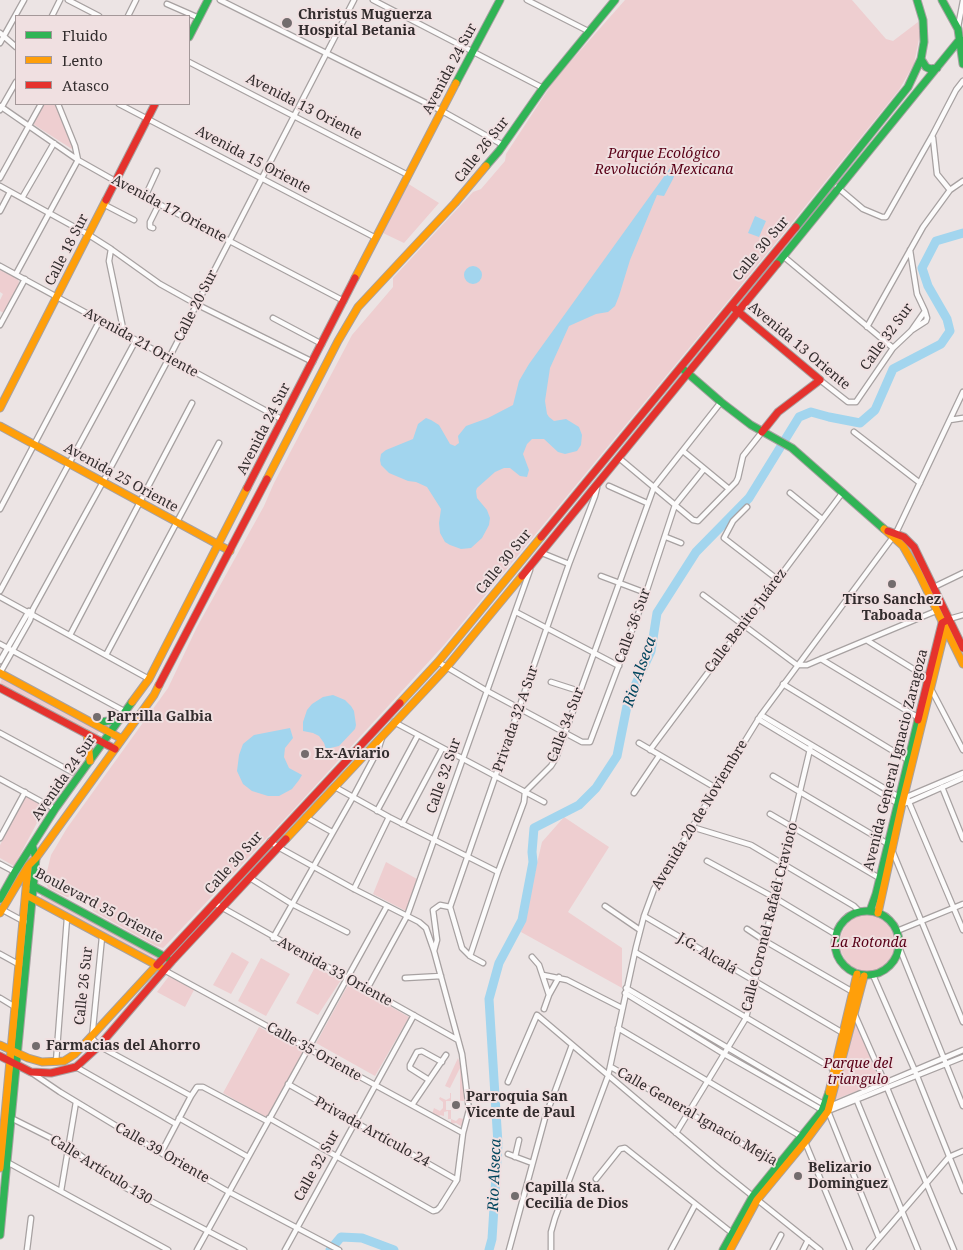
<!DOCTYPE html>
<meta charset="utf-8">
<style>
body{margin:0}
#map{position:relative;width:963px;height:1250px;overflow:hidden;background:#ece4e4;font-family:"Noto Serif",serif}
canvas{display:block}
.legend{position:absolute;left:15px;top:15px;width:175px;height:90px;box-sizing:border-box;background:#f0e0e1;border:1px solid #a49899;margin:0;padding:6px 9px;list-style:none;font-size:15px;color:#322c2d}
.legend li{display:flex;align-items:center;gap:10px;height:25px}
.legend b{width:25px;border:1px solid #a49899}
</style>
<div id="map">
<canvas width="963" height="1250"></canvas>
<ul class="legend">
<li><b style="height:6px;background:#30b455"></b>Fluido</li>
<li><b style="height:6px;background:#ff9f0a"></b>Lento</li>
<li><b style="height:6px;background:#e5322d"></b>Atasco</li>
</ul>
</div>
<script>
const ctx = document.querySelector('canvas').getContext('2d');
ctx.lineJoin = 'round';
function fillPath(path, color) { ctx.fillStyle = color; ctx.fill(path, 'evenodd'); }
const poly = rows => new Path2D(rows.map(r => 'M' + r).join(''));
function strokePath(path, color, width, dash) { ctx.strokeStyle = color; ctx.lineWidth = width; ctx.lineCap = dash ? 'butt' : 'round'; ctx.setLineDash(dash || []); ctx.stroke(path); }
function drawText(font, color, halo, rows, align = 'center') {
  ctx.font = font + ' "Noto Serif",serif'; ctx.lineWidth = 4; ctx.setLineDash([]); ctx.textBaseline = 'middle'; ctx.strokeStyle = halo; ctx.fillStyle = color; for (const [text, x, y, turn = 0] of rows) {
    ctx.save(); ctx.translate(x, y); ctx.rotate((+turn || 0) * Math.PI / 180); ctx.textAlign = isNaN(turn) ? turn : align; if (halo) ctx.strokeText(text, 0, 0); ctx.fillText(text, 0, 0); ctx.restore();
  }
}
fillPath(poly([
 [625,0,852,0,886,39,893,41,918,22,920,34,914,64,899,90,770,250,444,645,294,809,168,943,163,948,156,946,93,911,88,897,79,893,74,897,67,897,48,888,45,880,51,855,67,828,168,688,197,627,264,506,274,483,352,335,393,287,393,278,473,192,481,189,505,161,506,154,555,79],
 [44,104,56,104,75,151,33,124],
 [407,183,439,203,404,243,383,233],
 [0,270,18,279,19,282,17,289,4,313,0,311,0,300,3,294,0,292],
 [2,678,100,730,96,737,0,685],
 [26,796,46,806,14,866,0,858,0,845],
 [564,817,609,847,568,912,622,948,622,988,521,932,542,842],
 [386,862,417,879,406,911,373,894],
 [42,892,159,957,157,962,40,900],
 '840 943a29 29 0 1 1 58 0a29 29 0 1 1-58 0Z',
 [232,952,249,962,231,994,213,985],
 [261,958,290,974,266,1016,238,1001],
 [315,967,341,980,318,1015,296,1003],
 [169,976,194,990,185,1007,157,992],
 [349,983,409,1017,375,1076,316,1043],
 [853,1021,858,1027,880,1082,834,1100],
 [259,1027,304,1050,267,1118,223,1093],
 [458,1058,461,1066,465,1101,460,1101,460,1068,450,1088,445,1086],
 [450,1093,451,1093,451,1101,446,1101,446,1110,451,1110,451,1119,456,1121,459,1118,464,1119,465,1122,464,1126,461,1126,456,1123,451,1124,451,1119,448,1119,448,1111,444,1112,444,1116,440,1115,439,1118,432,1114,434,1108,440,1111,443,1108,443,1102,439,1099,440,1097,446,1100,450,1098]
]), '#eeced0');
fillPath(poly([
 [673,164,675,174,673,179,664,196,657,195,630,260,619,296,615,306,608,312,596,314,569,326,550,368,545,401,547,414,549,417,554,421,566,419,579,427,582,435,581,445,577,451,565,454,558,452,544,439,532,439,527,444,523,454,529,470,527,477,520,476,510,468,504,468,495,472,477,488,476,491,477,498,487,510,490,518,489,525,482,538,471,548,461,549,450,545,445,542,440,533,439,523,441,509,427,487,416,482,408,481,389,473,381,465,380,460,381,454,386,450,413,439,418,424,426,418,431,420,439,425,450,444,455,446,459,443,458,436,466,426,488,418,513,405,519,381,529,364],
 [755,216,766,221,759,237,748,233],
 '464 275a9 9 0 1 1 18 0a9 9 0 1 1-18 0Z',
 [333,695,345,700,351,706,354,711,356,725,355,729,339,746,326,749,324,743,319,736,313,733,303,731,303,722,307,710,312,704,323,697],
 [290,728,293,738,285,748,284,757,289,768,302,775,299,780,292,789,279,796,268,796,252,791,243,784,237,771,239,755,243,744,254,735]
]), '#a2d5ee');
strokePath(poly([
 [330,1250,341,1237,362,1238,394,1250],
 [489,1250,492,1239,498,1144,489,999,499,963,522,920,533,862,532,852,534,828,579,805,596,788,617,756,628,701,651,651,657,613,696,552,749,498,799,417,811,412,829,417,860,423,875,410,893,369,941,344,950,331,947,319,928,286,922,268,936,241,963,233]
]), '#a2d5ee', 9);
const street = poly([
 [68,0,99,16],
 [220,0,442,111,503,145],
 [373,0,543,88],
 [527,0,588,31],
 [167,4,199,18],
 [52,16,60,0],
 [128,16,136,0],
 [958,27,963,1],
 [0,33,16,47],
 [0,43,24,0],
 [189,62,408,175],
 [119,104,376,238],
 [0,106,78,160,117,182,344,301],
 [0,110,16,82],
 [933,138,937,174,950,190],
 [0,178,41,104],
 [0,186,89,235,111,249,160,284,196,304,313,362],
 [837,187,863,209,882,217,886,217,932,136,956,90,963,81],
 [145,197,157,171],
 [22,198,54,143],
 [105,205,134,220],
 [0,211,10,192],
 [153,228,150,227,150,222,159,204],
 [111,249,109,261,124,333],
 [783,256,893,348],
 [0,266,283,420],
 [16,274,78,160,75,146,58,104],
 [273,318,322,344],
 [0,325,25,279],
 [867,327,923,227,950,190,963,181],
 [912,330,926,321,927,318,925,311],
 [820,380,848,402,856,402,893,348,911,331,925,311,917,294,910,250],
 [950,420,963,418],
 [854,432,920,483],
 [683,451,729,489],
 [619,458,693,520,698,521,736,482,738,478,743,456,762,432],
 [609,486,647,503],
 [790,493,822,519],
 [747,507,733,521,724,538,777,579],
 [0,509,100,320],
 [666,537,681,543],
 [542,553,569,564],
 [601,576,646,593],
 [934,587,963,573],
 [0,591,136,340],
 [703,595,797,665],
 [0,597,149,679],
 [516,612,619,666],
 [949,619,963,615],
 [70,635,192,403],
 [868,641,928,678],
 [0,644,126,712],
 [106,655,219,443],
 [821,659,919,718],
 [0,661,29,611],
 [438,662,487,691,582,742,590,742,646,593,675,505,704,469],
 [797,665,807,665,821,659,936,611],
 [0,673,30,620,33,609,104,480,169,358,354,0],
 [551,682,579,691],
 [783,684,908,760],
 [930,687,963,750],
 [761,715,899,797,904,798,963,773],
 [758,719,897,803,902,804,909,802,963,778],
 [394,722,544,802],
 [0,733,72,772],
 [639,743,716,788],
 [650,750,843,492],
 [773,776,888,844,892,850,963,1022],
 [0,779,55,809],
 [335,787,389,817,498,872],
 [942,787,963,839],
 [634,793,659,756],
 [908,800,963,930],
 [377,811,418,735],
 [770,814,881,879],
 [307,818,332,832],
 [402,824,442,749],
 [692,827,751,845,854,906,859,911],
 [0,838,25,792],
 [707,861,775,898,835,934],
 [0,864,15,872],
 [250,878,292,904,347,932],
 [354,889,389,817],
 [214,903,458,1040],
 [605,906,640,930],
 [1,909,25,922],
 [644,916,843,1033],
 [747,929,765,941,853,992],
 [897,931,963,904],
 [102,937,92,1038,99,1046,191,1096],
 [273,938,353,797,378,750,382,738],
 [899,947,963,1106],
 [434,951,437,940,433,910,440,905,450,907],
 [635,952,835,1070],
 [0,954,20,965],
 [470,956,498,872,524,802,525,792,551,766,556,758,654,487,721,402],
 [532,957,539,965,549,995,544,1009],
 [483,963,470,956,462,948,450,907,569,564,595,496,597,488],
 [164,970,463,1133],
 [543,975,567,980,622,1008],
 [873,975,915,1071,963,1191],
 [405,978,441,976],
 [626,988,825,1105,830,1106,963,1050],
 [367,989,407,916,530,570],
 [625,993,724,1054,824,1111],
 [549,995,559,977],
 [0,998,15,1007],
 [855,1015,885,1083,954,1250],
 [618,1028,802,1137,805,1142,850,1250],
 [56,1062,67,918],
 [76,1067,176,1124],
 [611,1067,780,1166],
 [32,1073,60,1092,161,1153,229,1192,339,1250],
 [429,1080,410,1068,410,1065,417,1052,422,1051,442,1062],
 [508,1082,537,1015,719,1169,820,1250],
 [288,1084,457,1180],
 [857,1101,918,1250],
 [412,1105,446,1055],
 [828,1111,963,1057],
 [828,1111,879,1238],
 [11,1118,69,1147,124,1187,244,1250],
 [179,1118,248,1157],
 [269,1118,433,1211,437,1210,440,1207,457,1180,463,1133,469,1110,462,1054,434,951,426,928,419,922,354,889,278,847,270,841],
 [676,1133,746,1018,811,745],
 [161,1153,191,1096,197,1087,203,1087,267,1121],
 [508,1154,532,1163],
 [515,1157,519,1140],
 [7,1162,168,1250],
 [596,1179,620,1149,625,1148,732,1233],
 [61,1191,76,1102],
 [27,1250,31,1218],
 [197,1250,387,906],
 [285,1250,414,1015],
 [509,1250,545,1118,572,1045],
 [551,1250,551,1232,555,1218,608,1076,636,947,644,916,654,889,761,715,896,533,963,392],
 [671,1250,695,1205],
 [773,1250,781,1235],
 [803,1250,808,1240],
 [869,1250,949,1157,963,1151]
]);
const fast = poly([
 [942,0,958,29,963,64],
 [189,37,208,0],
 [921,59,926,67,930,69,937,68],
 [456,83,500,0],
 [486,166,499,151,543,88,615,0],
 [796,227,908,87,921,59,924,42,923,20,917,0],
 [777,264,960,39],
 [684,370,721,402,751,425,792,448,884,529],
 [94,723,121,719],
 [30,884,167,958],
 [0,899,15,872,55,809,132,702],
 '835 943a32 32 0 1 1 64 0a32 32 0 1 1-64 0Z',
 [870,911,876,894,918,720],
 [0,1235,36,858,32,845],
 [723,1250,753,1196,822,1111,829,1092]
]);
const slow = poly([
 [355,278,456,83],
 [0,408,106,200],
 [0,426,230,551],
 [267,479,338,341,358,307,455,203,486,166],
 [884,529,903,546,919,574,963,664],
 [0,673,122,739],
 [132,702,149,679,247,488],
 [400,703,438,662,541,537],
 [87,734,90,761],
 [286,839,446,668,522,576],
 [28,896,160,967],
 [0,913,28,866,36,858,154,695,159,685],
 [878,913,902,804,945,630,950,623],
 [0,1045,28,1058,42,1062,64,1061,75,1054,157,965],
 [829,1092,857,974],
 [0,1168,28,867],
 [730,1250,757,1200,805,1142,828,1111,864,976]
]);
const jam = poly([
 [106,200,155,104],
 [735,309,820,380,778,412,762,432],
 [247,488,355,278],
 [888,531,904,537,914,547,963,648],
 [541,537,796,227],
 [522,576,777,264],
 [159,685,267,479],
 [0,688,115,749],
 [918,720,942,623,949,619],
 [157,965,400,703],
 [0,1056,31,1072,51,1073,76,1067,99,1046,172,961,286,839]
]);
strokePath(street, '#a7a1a1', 7);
strokePath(fast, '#a7a1a1', 9);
strokePath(slow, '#a7a1a1', 9);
strokePath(jam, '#a7a1a1', 9);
strokePath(street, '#fcfbfb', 4.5);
strokePath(fast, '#30b455', 7);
strokePath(slow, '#ff9f0a', 7);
strokePath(jam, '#e5322d', 7);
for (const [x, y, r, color] of [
 [287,23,6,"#736c6d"],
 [892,584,5,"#736c6d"],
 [97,717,5,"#736c6d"],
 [305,754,5,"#736c6d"],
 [36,1046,5,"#736c6d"],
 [456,1105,5,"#736c6d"],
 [798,1176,5,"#736c6d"],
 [515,1196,5,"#736c6d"]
]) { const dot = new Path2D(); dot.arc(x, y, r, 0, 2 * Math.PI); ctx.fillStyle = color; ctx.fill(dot); strokePath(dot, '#f0e0e1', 2); }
drawText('bold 14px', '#322c2d', '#f0e0e1', [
 ["Christus Muguerza",298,15],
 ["Hospital Betania",298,31],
 ["Tirso Sanchez",892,600,"center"],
 ["Taboada",892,616,"center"],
 ["Parrilla Galbia",107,717],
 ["Ex-Aviario",315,754],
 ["Farmacias del Ahorro",46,1046],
 ["Parroquia San",466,1097],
 ["Vicente de Paul",466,1113],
 ["Belizario",808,1168],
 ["Dominguez",808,1184],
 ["Capilla Sta.",525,1188],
 ["Cecilia de Dios",525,1204]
], 'left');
drawText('14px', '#322c2d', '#f0e0e1', [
 ["Avenida 24 Sur",450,69,-62],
 ["Avenida 13 Oriente",304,107,27],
 ["Calle 26 Sur",482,150,-52],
 ["Avenida 15 Oriente",253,160,28],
 ["Avenida 17 Oriente",169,209,28],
 ["Calle 30 Sur",761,249,-50],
 ["Calle 18 Sur",67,250,-63],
 ["Calle 20 Sur",196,306,-63],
 ["Calle 32 Sur",887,337,-54],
 ["Avenida 21 Oriente",141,343,29],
 ["Avenida 13 Oriente",799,346,40],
 ["Avenida 24 Sur",264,429,-63],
 ["Avenida 25 Oriente",121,478,29],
 ["Calle 30 Sur",504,562,-51],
 ["Calle Benito Juárez",746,621,-53],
 ["Calle 36 Sur",633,626,-70],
 ["Privada 32 A Sur",516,719,-71],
 ["Calle 34 Sur",566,725,-69],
 ["Avenida General Ignacio Zaragoza",896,760,-76],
 ["Calle 32 Sur",444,776,-71],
 ["Avenida 24 Sur",64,778,-55],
 ["Avenida 20 de Noviembre",700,815,-59],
 ["Calle 30 Sur",234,863,-48],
 ["Boulevard 35 Oriente",99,906,28],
 ["Calle Coronel Rafaél Cravioto",770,917,-76],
 ["J.G. Alcalá",707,954,31],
 ["Avenida 33 Oriente",335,972,29],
 ["Calle 26 Sur",84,986,-84],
 ["Calle 35 Oriente",314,1052,29],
 ["Calle General Ignacio Mejía",697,1117,30],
 ["Privada Artículo 24",372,1132,29],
 ["Calle 39 Oriente",162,1153,30],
 ["Calle 32 Sur",317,1166,-61],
 ["Calle Artículo 130",101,1170,32]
]);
drawText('italic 14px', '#590017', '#f0e0e1', [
 ["Parque Ecológico",664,154],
 ["Revolución Mexicana",664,170],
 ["La Rotonda",869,943],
 ["Parque del",858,1064],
 ["triangulo",858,1080]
]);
drawText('italic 15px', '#01455d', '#f0e0e1', [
 ["Rio Alseca",640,672,-71],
 ["Rio Alseca",495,1175,-88]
]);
</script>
